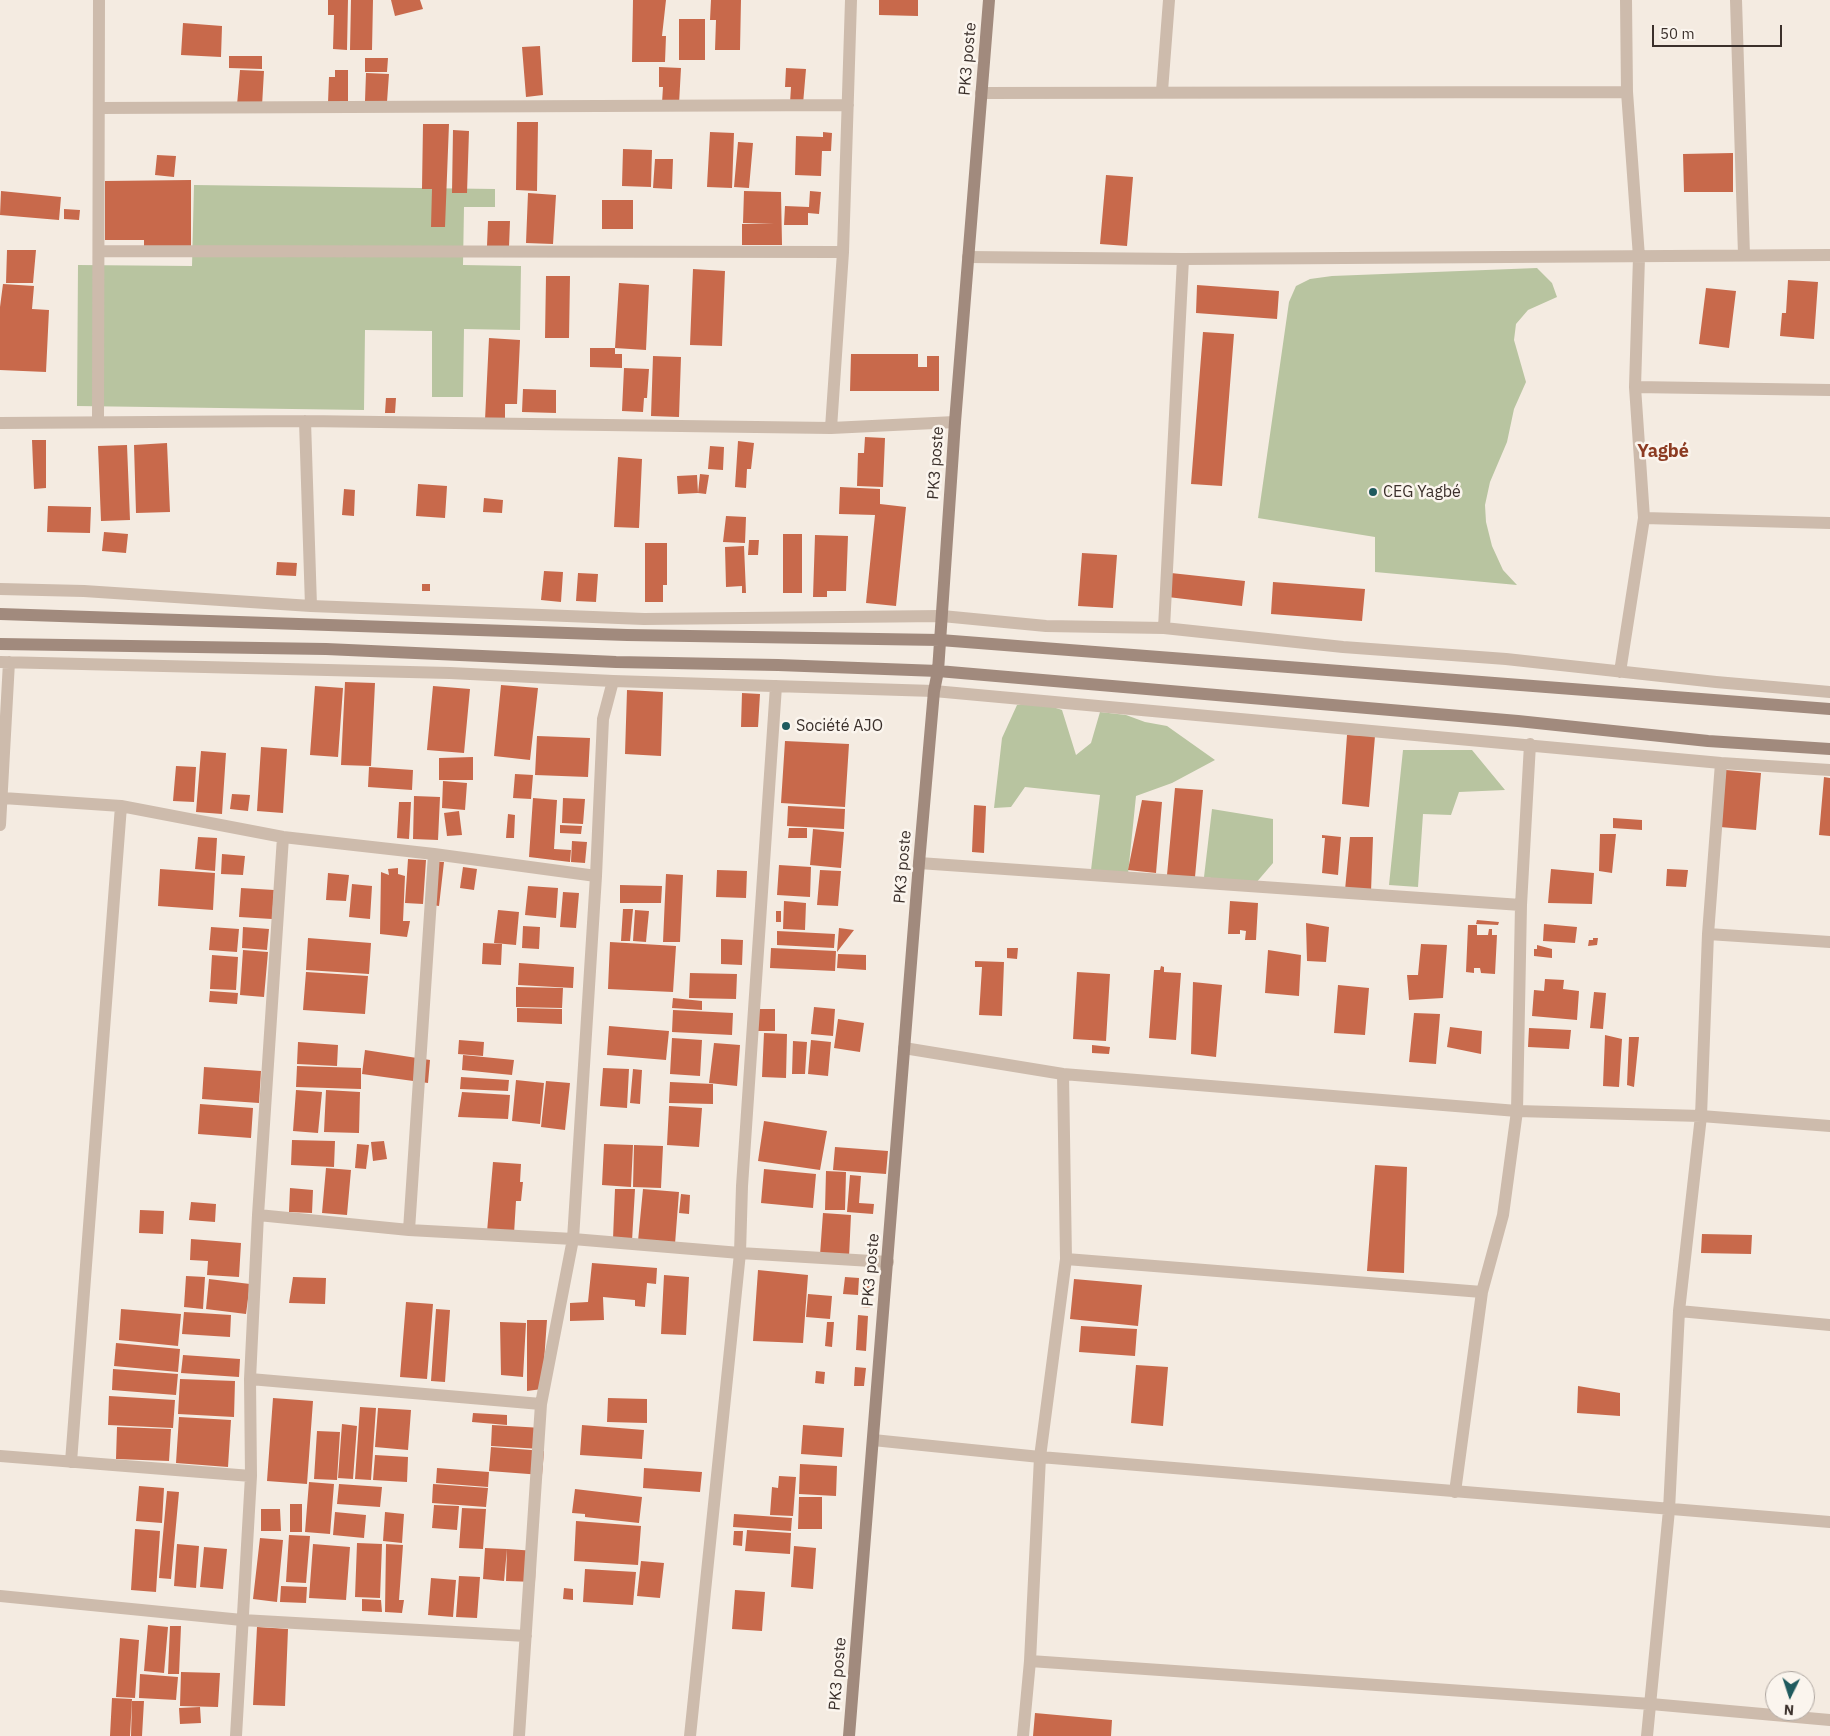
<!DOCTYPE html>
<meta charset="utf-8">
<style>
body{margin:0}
#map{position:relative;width:1830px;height:1736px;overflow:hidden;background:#f4ebe1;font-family:"IBM Plex Sans",sans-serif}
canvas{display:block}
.north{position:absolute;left:1765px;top:1671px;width:50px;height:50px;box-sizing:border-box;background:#fbf5ee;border:1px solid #aea6a0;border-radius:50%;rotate:184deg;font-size:14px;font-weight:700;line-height:20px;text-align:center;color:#3b302b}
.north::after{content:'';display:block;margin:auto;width:18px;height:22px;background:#1f5a5e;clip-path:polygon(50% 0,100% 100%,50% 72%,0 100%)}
.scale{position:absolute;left:1652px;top:25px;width:130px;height:22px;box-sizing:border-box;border:2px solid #3b302b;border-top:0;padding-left:6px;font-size:15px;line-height:18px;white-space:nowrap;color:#3b302b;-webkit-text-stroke:4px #fbf5ee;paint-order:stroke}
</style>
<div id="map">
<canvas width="1830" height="1736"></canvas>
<div class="north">N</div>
<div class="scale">50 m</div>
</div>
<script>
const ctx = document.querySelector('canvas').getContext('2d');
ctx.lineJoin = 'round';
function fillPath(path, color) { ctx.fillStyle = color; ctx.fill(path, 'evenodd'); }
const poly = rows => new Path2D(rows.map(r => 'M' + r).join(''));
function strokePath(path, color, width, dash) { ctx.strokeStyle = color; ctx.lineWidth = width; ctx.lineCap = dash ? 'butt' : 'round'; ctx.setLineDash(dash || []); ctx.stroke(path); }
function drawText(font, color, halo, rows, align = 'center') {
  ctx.font = font + ' "IBM Plex Sans",sans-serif'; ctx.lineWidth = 5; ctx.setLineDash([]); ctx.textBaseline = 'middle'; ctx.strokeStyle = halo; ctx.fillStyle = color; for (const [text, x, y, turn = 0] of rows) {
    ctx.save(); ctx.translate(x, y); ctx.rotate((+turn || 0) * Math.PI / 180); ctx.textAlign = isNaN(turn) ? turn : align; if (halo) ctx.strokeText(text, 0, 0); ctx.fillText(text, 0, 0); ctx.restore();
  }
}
fillPath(poly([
 [194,185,495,189,495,207,464,207,463,265,521,266,520,330,464,329,463,397,432,397,432,331,365,330,364,410,77,406,78,265,192,266],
 [1537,268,1552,283,1557,297,1528,310,1516,324,1514,340,1526,382,1514,409,1507,442,1490,482,1485,505,1486,522,1492,546,1503,570,1517,585,1375,572,1375,537,1258,518,1289,302,1296,286,1310,279,1332,276],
 [1017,705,1047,705,1062,710,1076,755,1091,743,1100,712,1126,715,1145,722,1167,726,1215,760,1172,783,1136,796,1128,874,1091,870,1100,795,1025,787,1011,807,994,808,1002,738],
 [1403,750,1472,750,1505,790,1459,792,1451,815,1423,814,1418,887,1389,885],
 [1212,809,1273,819,1273,863,1255,884,1204,877]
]), '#b8c4a0');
fillPath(poly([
 [328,0,348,0,347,50,333,49,334,15,328,15],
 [351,0,373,0,372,50,350,50],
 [391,0,420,0,423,9,395,16],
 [633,0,666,0,662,36,666,36,665,62,632,62],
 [711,0,741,0,740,50,715,50,716,20,710,20],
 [879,0,918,0,918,16,879,15],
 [679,19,705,19,705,60,679,60],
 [183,23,222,26,221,57,181,55],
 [540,46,543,95,526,97,522,47],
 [229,56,262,56,262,69,229,68],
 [365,58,388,58,387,72,365,72],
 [659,67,681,68,679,104,662,103,663,87,659,87],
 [786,68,806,69,803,104,790,103,791,87,785,87],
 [240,70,264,71,262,106,237,105],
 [335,70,348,70,348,103,328,103,329,77,335,77],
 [366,73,389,74,387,102,365,101],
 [517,122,538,122,537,191,516,190],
 [423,124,449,124,445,227,431,227,432,189,422,189],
 [453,130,469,131,467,193,452,193],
 [710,132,734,133,732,188,707,187],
 [823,132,832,133,831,151,822,151,821,176,795,175,796,136,823,137],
 [738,142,753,143,749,188,734,187],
 [623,149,652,150,651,187,622,186],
 [1733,153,1733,192,1684,192,1683,154],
 [157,155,176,156,174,177,155,175],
 [655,159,673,159,672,189,653,188],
 [1106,175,1133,177,1127,246,1100,244],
 [191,180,191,247,144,248,144,240,105,240,105,181],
 [1,191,61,197,59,220,0,215],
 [744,191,781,192,782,245,742,245,742,224,774,224,743,223],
 [810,191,821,192,819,214,808,213,808,225,784,225,785,206,809,207],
 [528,193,556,195,553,244,526,243],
 [602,200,633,200,633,229,602,229],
 [64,209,80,210,79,220,64,219],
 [488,221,510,221,509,247,487,246],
 [7,250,36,250,33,283,6,283],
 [693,269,725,271,722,346,690,345],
 [546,276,570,276,569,338,545,338],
 [1788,280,1818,282,1814,339,1780,336,1782,313,1786,313],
 [619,283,649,285,646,350,615,348],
 [3,284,34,286,32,309,49,310,46,372,0,370,0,307],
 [1197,285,1279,291,1277,319,1196,313],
 [1706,288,1736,291,1729,348,1699,344],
 [1203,332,1234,334,1222,486,1191,484],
 [489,338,520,340,517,404,505,404,505,421,485,420],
 [590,348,615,348,615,354,622,354,622,368,590,367],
 [851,354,918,354,918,367,927,367,927,356,939,356,939,391,850,391],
 [653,356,681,357,679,417,651,416],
 [624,368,649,369,647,398,644,398,643,412,622,411],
 [523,389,556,390,556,413,522,412],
 [386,398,396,398,395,413,385,413],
 [865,437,885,438,883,487,857,486,858,453,864,453],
 [32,440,46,440,46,488,34,489],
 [738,441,754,443,751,469,747,469,746,488,735,487],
 [167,443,170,512,136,513,134,445],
 [127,445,130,520,101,521,98,446],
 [710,446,724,447,723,470,708,469],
 [618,457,642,459,639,528,614,527],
 [700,474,709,475,706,494,698,493],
 [697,475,698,493,678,494,677,476],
 [418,484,447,486,445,518,416,516],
 [840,487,880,489,880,504,906,507,896,606,866,603,875,515,839,514],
 [344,489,355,490,354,516,342,515],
 [484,498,503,500,502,513,483,512],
 [48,506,91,507,90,533,47,532],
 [726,516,746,517,745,543,723,542],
 [104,532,128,534,126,553,102,551],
 [783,534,802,534,802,593,783,593],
 [815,535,848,536,846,591,827,591,827,597,813,597],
 [749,540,759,540,758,555,748,555],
 [645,543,667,543,667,585,663,585,663,602,645,602],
 [744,546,746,593,742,593,742,586,726,587,725,547],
 [1082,553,1117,555,1113,608,1078,606],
 [277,562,297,563,296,576,276,575],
 [544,571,563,572,561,602,541,600],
 [578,573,598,574,596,602,576,601],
 [1171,573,1245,581,1242,606,1168,597],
 [1273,582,1365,589,1362,621,1271,614],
 [422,584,430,584,430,591,422,591],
 [345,682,375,683,371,766,341,765],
 [501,685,538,688,530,760,494,756],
 [315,686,343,688,338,757,310,755],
 [433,686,470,689,464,753,427,750],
 [627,690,663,692,661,756,625,754],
 [742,693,760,694,758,727,741,727],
 [1347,735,1375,736,1369,807,1342,804],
 [537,736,590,738,588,777,535,775],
 [785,741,849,744,845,807,781,803],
 [261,747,287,749,283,813,257,811],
 [201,751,226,753,222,814,196,812],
 [473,757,473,780,439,780,439,758],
 [176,766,196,767,194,802,173,801],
 [369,767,413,770,412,790,368,787],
 [1726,770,1761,773,1756,830,1720,827],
 [515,774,533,775,531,799,513,798],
 [1824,777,1830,778,1830,836,1819,835],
 [443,781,467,783,465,810,442,808],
 [1175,788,1203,790,1195,877,1167,875],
 [232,794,250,795,248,811,230,809],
 [414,796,440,797,438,840,413,839],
 [533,798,557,800,554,849,571,850,570,862,529,857],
 [563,798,585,799,583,824,562,823],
 [1142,800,1162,802,1156,873,1128,870],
 [399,802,411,802,409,839,397,838],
 [974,805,986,806,984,853,972,852],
 [788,806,845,809,844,829,787,826],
 [459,811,462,835,447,836,444,813],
 [508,814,515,815,514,838,506,838],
 [1613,818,1642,820,1642,830,1613,828],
 [560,825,582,826,581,834,560,833],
 [789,828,807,828,807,838,788,838],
 [813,829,844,832,841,868,810,865],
 [1600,834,1616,834,1612,873,1599,871],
 [1322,835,1341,837,1338,875,1322,873,1325,838,1322,838],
 [198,837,217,838,215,871,195,869],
 [1350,837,1373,837,1371,892,1345,890],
 [572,841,587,842,585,863,571,862],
 [222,854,245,856,243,875,221,874],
 [408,859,426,860,423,904,405,903],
 [430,861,444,862,439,906,426,904],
 [779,865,811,867,810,897,777,895],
 [463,867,477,869,474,890,460,888],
 [398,868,398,874,405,876,403,921,410,921,407,937,380,934,381,872,389,875,388,869],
 [160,869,215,873,213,910,158,906],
 [1551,869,1594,873,1592,904,1548,903],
 [1667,869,1688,870,1686,887,1666,886],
 [717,870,747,871,746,898,716,897],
 [820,870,841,871,838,906,817,905],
 [328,873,349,875,346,901,326,900],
 [666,874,683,875,680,942,663,942],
 [352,884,372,886,370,919,349,917],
 [620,885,662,886,661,903,620,903],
 [528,886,558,888,556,918,525,915],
 [241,888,274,890,272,919,239,917],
 [563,892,579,893,576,928,560,927],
 [784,901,806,903,805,930,783,929],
 [1230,901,1258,903,1256,940,1245,940,1246,931,1240,930,1240,934,1228,934],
 [623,909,633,909,630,941,621,941],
 [498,910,519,912,516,945,494,943],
 [635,910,649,911,646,942,633,941],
 [776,911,781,911,781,922,776,922],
 [1477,920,1499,922,1498,925,1476,924],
 [1306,923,1329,927,1326,962,1307,961],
 [1544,924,1577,927,1575,943,1543,941],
 [1468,925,1477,925,1477,935,1488,935,1489,929,1492,929,1492,935,1497,935,1495,974,1481,973,1480,968,1474,968,1474,973,1466,972],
 [523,926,540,927,539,949,522,948],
 [211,927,239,929,237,952,209,950],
 [243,927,269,929,267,950,242,948],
 [839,928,854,930,837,952],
 [777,931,835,934,834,948,777,945],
 [308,938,371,943,369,974,306,970],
 [1593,938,1598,938,1597,945,1588,946,1589,940,1593,940],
 [721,939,743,940,742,965,721,964],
 [610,942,676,946,673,992,608,989],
 [483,943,502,944,501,965,482,964],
 [1421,944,1447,945,1443,998,1409,1000,1407,975,1418,975],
 [1537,945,1552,949,1552,958,1534,956,1534,949,1537,949],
 [771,948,836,951,835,971,770,968],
 [1007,948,1018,948,1017,959,1007,958],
 [243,950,268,952,264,997,240,995],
 [1268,950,1301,955,1299,996,1265,993],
 [838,954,866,955,866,970,837,968],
 [212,955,238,957,236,990,210,989],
 [975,961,1004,962,1002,1016,979,1015,982,967,975,967],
 [519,963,574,967,573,988,518,985],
 [1161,966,1164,967,1164,972,1181,973,1176,1040,1149,1038,1154,970,1160,970],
 [306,972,368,976,365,1014,303,1010],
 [1077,972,1110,974,1106,1041,1073,1039],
 [690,973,737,974,736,999,689,998],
 [1545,979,1564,980,1563,989,1579,991,1577,1020,1532,1016,1534,990,1544,991],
 [1193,982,1222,985,1216,1057,1191,1054],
 [1338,985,1369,988,1365,1035,1334,1033],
 [516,987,563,988,562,1008,516,1007],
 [210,991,238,993,237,1004,209,1002],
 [1594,992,1606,993,1603,1029,1590,1028],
 [673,998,702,1001,702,1010,672,1008],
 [814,1007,835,1009,833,1036,811,1034],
 [517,1008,562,1009,562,1024,517,1022],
 [758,1009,775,1009,775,1031,758,1031],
 [673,1010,733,1013,732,1035,672,1032],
 [1414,1013,1440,1014,1436,1064,1409,1062],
 [838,1019,864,1023,860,1052,834,1048],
 [609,1026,669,1031,666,1060,607,1055],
 [1450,1027,1482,1031,1481,1054,1447,1047],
 [1529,1028,1571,1030,1569,1049,1528,1047],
 [764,1033,787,1034,786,1078,762,1077],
 [1605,1035,1622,1039,1619,1087,1603,1086],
 [1629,1037,1639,1037,1634,1087,1627,1085],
 [672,1038,702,1040,700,1076,670,1074],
 [459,1040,484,1042,483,1056,458,1054],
 [811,1040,831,1042,828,1076,808,1074],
 [793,1041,807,1042,805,1074,792,1074],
 [298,1042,338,1045,337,1066,297,1064],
 [714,1043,740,1045,737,1086,709,1083],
 [1092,1045,1110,1047,1109,1054,1092,1053],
 [365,1050,430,1060,428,1083,362,1074],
 [463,1055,514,1060,512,1075,462,1070],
 [297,1066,361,1068,361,1089,296,1087],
 [204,1067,261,1071,259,1103,202,1099],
 [603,1068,629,1069,627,1108,600,1106],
 [633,1069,642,1070,640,1104,630,1103],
 [461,1077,509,1080,508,1091,460,1089],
 [516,1080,544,1083,540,1124,512,1121],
 [546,1081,570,1083,565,1130,541,1127],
 [670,1082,713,1084,713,1104,669,1103],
 [296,1090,322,1092,318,1133,293,1131],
 [326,1090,360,1092,359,1133,324,1132],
 [462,1092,510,1095,508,1119,458,1117],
 [200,1104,253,1108,251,1138,198,1134],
 [669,1106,702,1108,699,1147,667,1145],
 [764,1121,827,1131,820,1170,758,1161],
 [292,1140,335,1141,334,1167,291,1165],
 [384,1141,387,1159,373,1161,371,1142],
 [357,1144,369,1145,366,1169,355,1168],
 [604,1144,633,1145,631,1187,602,1185],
 [634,1145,663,1146,661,1188,633,1187],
 [835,1147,888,1151,886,1174,833,1170],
 [493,1162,521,1164,520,1182,523,1182,521,1201,516,1201,514,1234,487,1232],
 [1375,1165,1407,1167,1404,1273,1367,1271],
 [326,1168,351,1170,347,1215,322,1213],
 [764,1169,816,1174,813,1208,761,1203],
 [826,1171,846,1172,845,1210,825,1210],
 [850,1175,861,1176,859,1203,874,1204,873,1214,847,1212],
 [290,1188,313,1190,312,1213,289,1212],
 [615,1189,635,1189,632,1241,613,1239],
 [643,1189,679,1192,675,1244,638,1241],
 [681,1194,690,1195,689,1214,679,1213],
 [191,1202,216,1204,215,1222,189,1220],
 [140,1210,164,1211,163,1234,139,1233],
 [823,1213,851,1215,849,1257,820,1255],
 [1702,1234,1752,1235,1751,1254,1701,1253],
 [191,1239,241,1243,239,1277,207,1275,208,1261,190,1260],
 [592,1263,657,1268,656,1284,647,1283,645,1307,635,1306,635,1300,603,1297,604,1320,570,1321,570,1303,588,1302],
 [758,1270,808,1275,803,1343,753,1341],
 [664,1275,689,1277,686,1335,661,1334],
 [186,1276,205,1277,203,1309,184,1307],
 [293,1277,326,1278,325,1304,289,1303],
 [845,1277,859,1278,858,1295,843,1294],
 [209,1279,250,1284,246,1314,206,1309],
 [1074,1279,1142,1285,1138,1326,1070,1319],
 [862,1280,872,1281,871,1295,861,1294],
 [808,1294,832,1296,830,1319,806,1317],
 [406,1302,433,1304,427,1379,400,1377],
 [861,1302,871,1303,870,1308,861,1307],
 [121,1309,181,1314,178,1346,119,1340],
 [436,1309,450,1310,445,1382,431,1381],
 [184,1312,231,1315,230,1337,182,1334],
 [858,1315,868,1316,866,1351,856,1350],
 [527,1320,547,1320,542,1389,527,1391],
 [500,1322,526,1323,523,1377,501,1375],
 [827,1322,834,1322,832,1347,825,1346],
 [1081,1326,1137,1329,1135,1356,1079,1352],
 [116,1343,180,1349,178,1372,114,1366],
 [183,1355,240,1359,239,1377,181,1373],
 [1136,1365,1168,1367,1163,1426,1131,1423],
 [855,1367,866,1368,864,1386,854,1386],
 [113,1369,178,1374,176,1395,112,1390],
 [816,1371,825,1372,824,1384,815,1383],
 [180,1379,235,1381,234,1417,178,1414],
 [1578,1386,1620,1393,1620,1416,1577,1413],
 [109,1396,175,1400,173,1428,108,1425],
 [273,1398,313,1401,307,1484,267,1481],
 [608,1398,647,1399,647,1423,607,1422],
 [360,1407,376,1408,371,1480,355,1479],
 [378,1408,411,1410,408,1450,375,1447],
 [473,1413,507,1415,507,1425,472,1422],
 [179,1417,231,1420,228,1467,176,1463],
 [342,1424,357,1426,353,1479,338,1478],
 [492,1425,542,1428,541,1449,491,1446],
 [582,1425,644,1430,642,1459,580,1455],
 [803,1425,844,1428,842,1457,801,1454],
 [117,1427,171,1429,169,1461,116,1459],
 [317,1431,340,1432,337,1480,314,1479],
 [491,1447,544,1451,542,1475,489,1471],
 [375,1455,408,1457,407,1482,373,1480],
 [800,1464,837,1466,836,1496,799,1494],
 [437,1468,489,1472,488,1487,436,1483],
 [644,1468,702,1472,700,1492,643,1488],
 [779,1476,796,1477,793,1516,770,1515,772,1487,778,1488],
 [309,1482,334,1484,330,1534,305,1532],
 [339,1484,382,1487,380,1507,337,1504],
 [433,1484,488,1488,486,1507,432,1503],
 [139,1486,164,1488,162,1523,136,1521],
 [575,1489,642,1497,639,1523,585,1517,585,1514,572,1513],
 [167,1491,179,1492,171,1579,159,1578],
 [799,1497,822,1497,822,1529,798,1529],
 [290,1504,302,1504,302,1532,290,1532],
 [434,1505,459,1506,457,1530,432,1528],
 [462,1508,486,1509,483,1549,459,1548],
 [261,1509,280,1509,281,1531,261,1531],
 [335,1512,366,1515,364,1538,333,1535],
 [385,1512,404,1514,402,1543,383,1541],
 [734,1514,792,1518,791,1531,733,1527],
 [576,1521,641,1526,638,1565,574,1561],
 [135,1529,160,1531,156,1592,131,1590],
 [747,1530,791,1533,790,1554,745,1551],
 [734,1531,743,1531,742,1546,733,1545],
 [289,1535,310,1536,306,1583,286,1582],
 [260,1538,283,1540,277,1602,253,1599],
 [357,1543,382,1544,380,1598,355,1597],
 [177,1544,199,1546,196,1588,174,1586],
 [313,1544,350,1547,346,1600,309,1598],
 [386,1544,403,1545,399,1600,404,1600,402,1613,385,1612],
 [794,1546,816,1548,813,1589,791,1587],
 [204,1547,227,1549,223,1589,200,1587],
 [485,1548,507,1549,504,1581,483,1579],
 [507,1549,536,1551,535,1582,506,1581],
 [641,1561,664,1563,660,1598,637,1596],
 [585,1569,636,1572,633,1605,583,1602],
 [459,1576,480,1577,477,1618,456,1617],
 [431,1578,456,1580,453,1617,428,1615],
 [281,1586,307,1587,306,1603,280,1602],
 [564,1588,573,1589,573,1600,563,1599],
 [735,1590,765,1592,762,1631,732,1629],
 [362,1599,381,1600,382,1612,362,1611],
 [148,1625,168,1627,164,1673,144,1671],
 [170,1626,181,1626,179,1674,168,1674],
 [257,1627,288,1629,285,1706,253,1705],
 [120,1638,139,1640,135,1698,116,1697],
 [181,1672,220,1673,218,1707,180,1706],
 [140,1674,178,1677,176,1700,139,1698],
 [112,1698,132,1699,130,1736,110,1736],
 [132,1701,144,1701,142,1736,131,1736],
 [200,1707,201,1723,180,1724,179,1708],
 [1035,1713,1112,1720,1111,1736,1033,1736]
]), '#c8694b');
strokePath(poly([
 [1736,0,1744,255],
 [1162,91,1169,0],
 [981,93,1627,92],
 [99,108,848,105],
 [100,251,843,252],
 [968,257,1183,259,1830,255],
 [1635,387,1830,390],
 [98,421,99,0],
 [305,421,311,606],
 [0,423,305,421,831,428,955,422],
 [831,428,843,252,851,0],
 [1644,518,1830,523],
 [0,589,84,591,311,606,644,619,942,616,1046,626,1164,628,1343,647,1506,659,1716,682,1830,692],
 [1164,628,1183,259],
 [0,662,450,673,613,681,934,691,1721,763,1830,770],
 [1620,672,1644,518,1635,387,1639,257,1627,92,1626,0],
 [3,798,121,806,283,837,434,854,596,876],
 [0,825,9,662],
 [919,863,1521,905],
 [1708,934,1830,942],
 [904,1048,1063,1074,1517,1111,1701,1116,1830,1126],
 [258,1215,409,1230,573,1239,740,1253,888,1262],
 [409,1230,434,854],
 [1066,1259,1482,1292],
 [1679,1311,1830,1325],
 [250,1379,541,1404],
 [873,1440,1040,1457,1830,1522],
 [0,1456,251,1476],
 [71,1462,121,806],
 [1455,1492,1482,1292,1503,1215,1517,1111,1521,905,1530,744],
 [0,1596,242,1620,526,1636],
 [1030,1661,1651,1704,1830,1720],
 [236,1736,251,1476,250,1379,258,1215,283,837],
 [519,1736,541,1404,573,1239,596,876,603,719,613,681],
 [690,1736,740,1253,742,1186,776,686],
 [1023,1736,1030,1661,1040,1457,1066,1259,1063,1074],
 [1647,1736,1669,1510,1679,1311,1701,1116,1708,934,1721,763]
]), '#cdbbac', 12);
strokePath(poly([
 [0,614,627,635,940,640,1830,709],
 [0,644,326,649,616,662,778,665,938,671,1518,721,1708,741,1830,749],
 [849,1736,919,863,934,691,938,671,955,422,989,0]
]), '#a18a7d', 12);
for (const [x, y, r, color] of [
 [1373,492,5,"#1f5a5e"],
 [786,726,5,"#1f5a5e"]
]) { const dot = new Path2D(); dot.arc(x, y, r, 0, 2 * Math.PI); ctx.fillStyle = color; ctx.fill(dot); strokePath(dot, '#fbf5ee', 2); }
drawText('16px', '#3b302b', '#fbf5ee', [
 ["PK3 poste",968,59,-85],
 ["PK3 poste",936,463,-86],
 ["PK3 poste",903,867,-85],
 ["PK3 poste",871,1270,-85],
 ["PK3 poste",838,1674,-85]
]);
drawText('16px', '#3b302b', '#fbf5ee', [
 ["CEG Yagbé",1383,492],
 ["Société AJO",796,726]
], 'left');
drawText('bold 18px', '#8c3b22', '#fbf5ee', [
 ["Yagbé",1663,452]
]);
</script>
